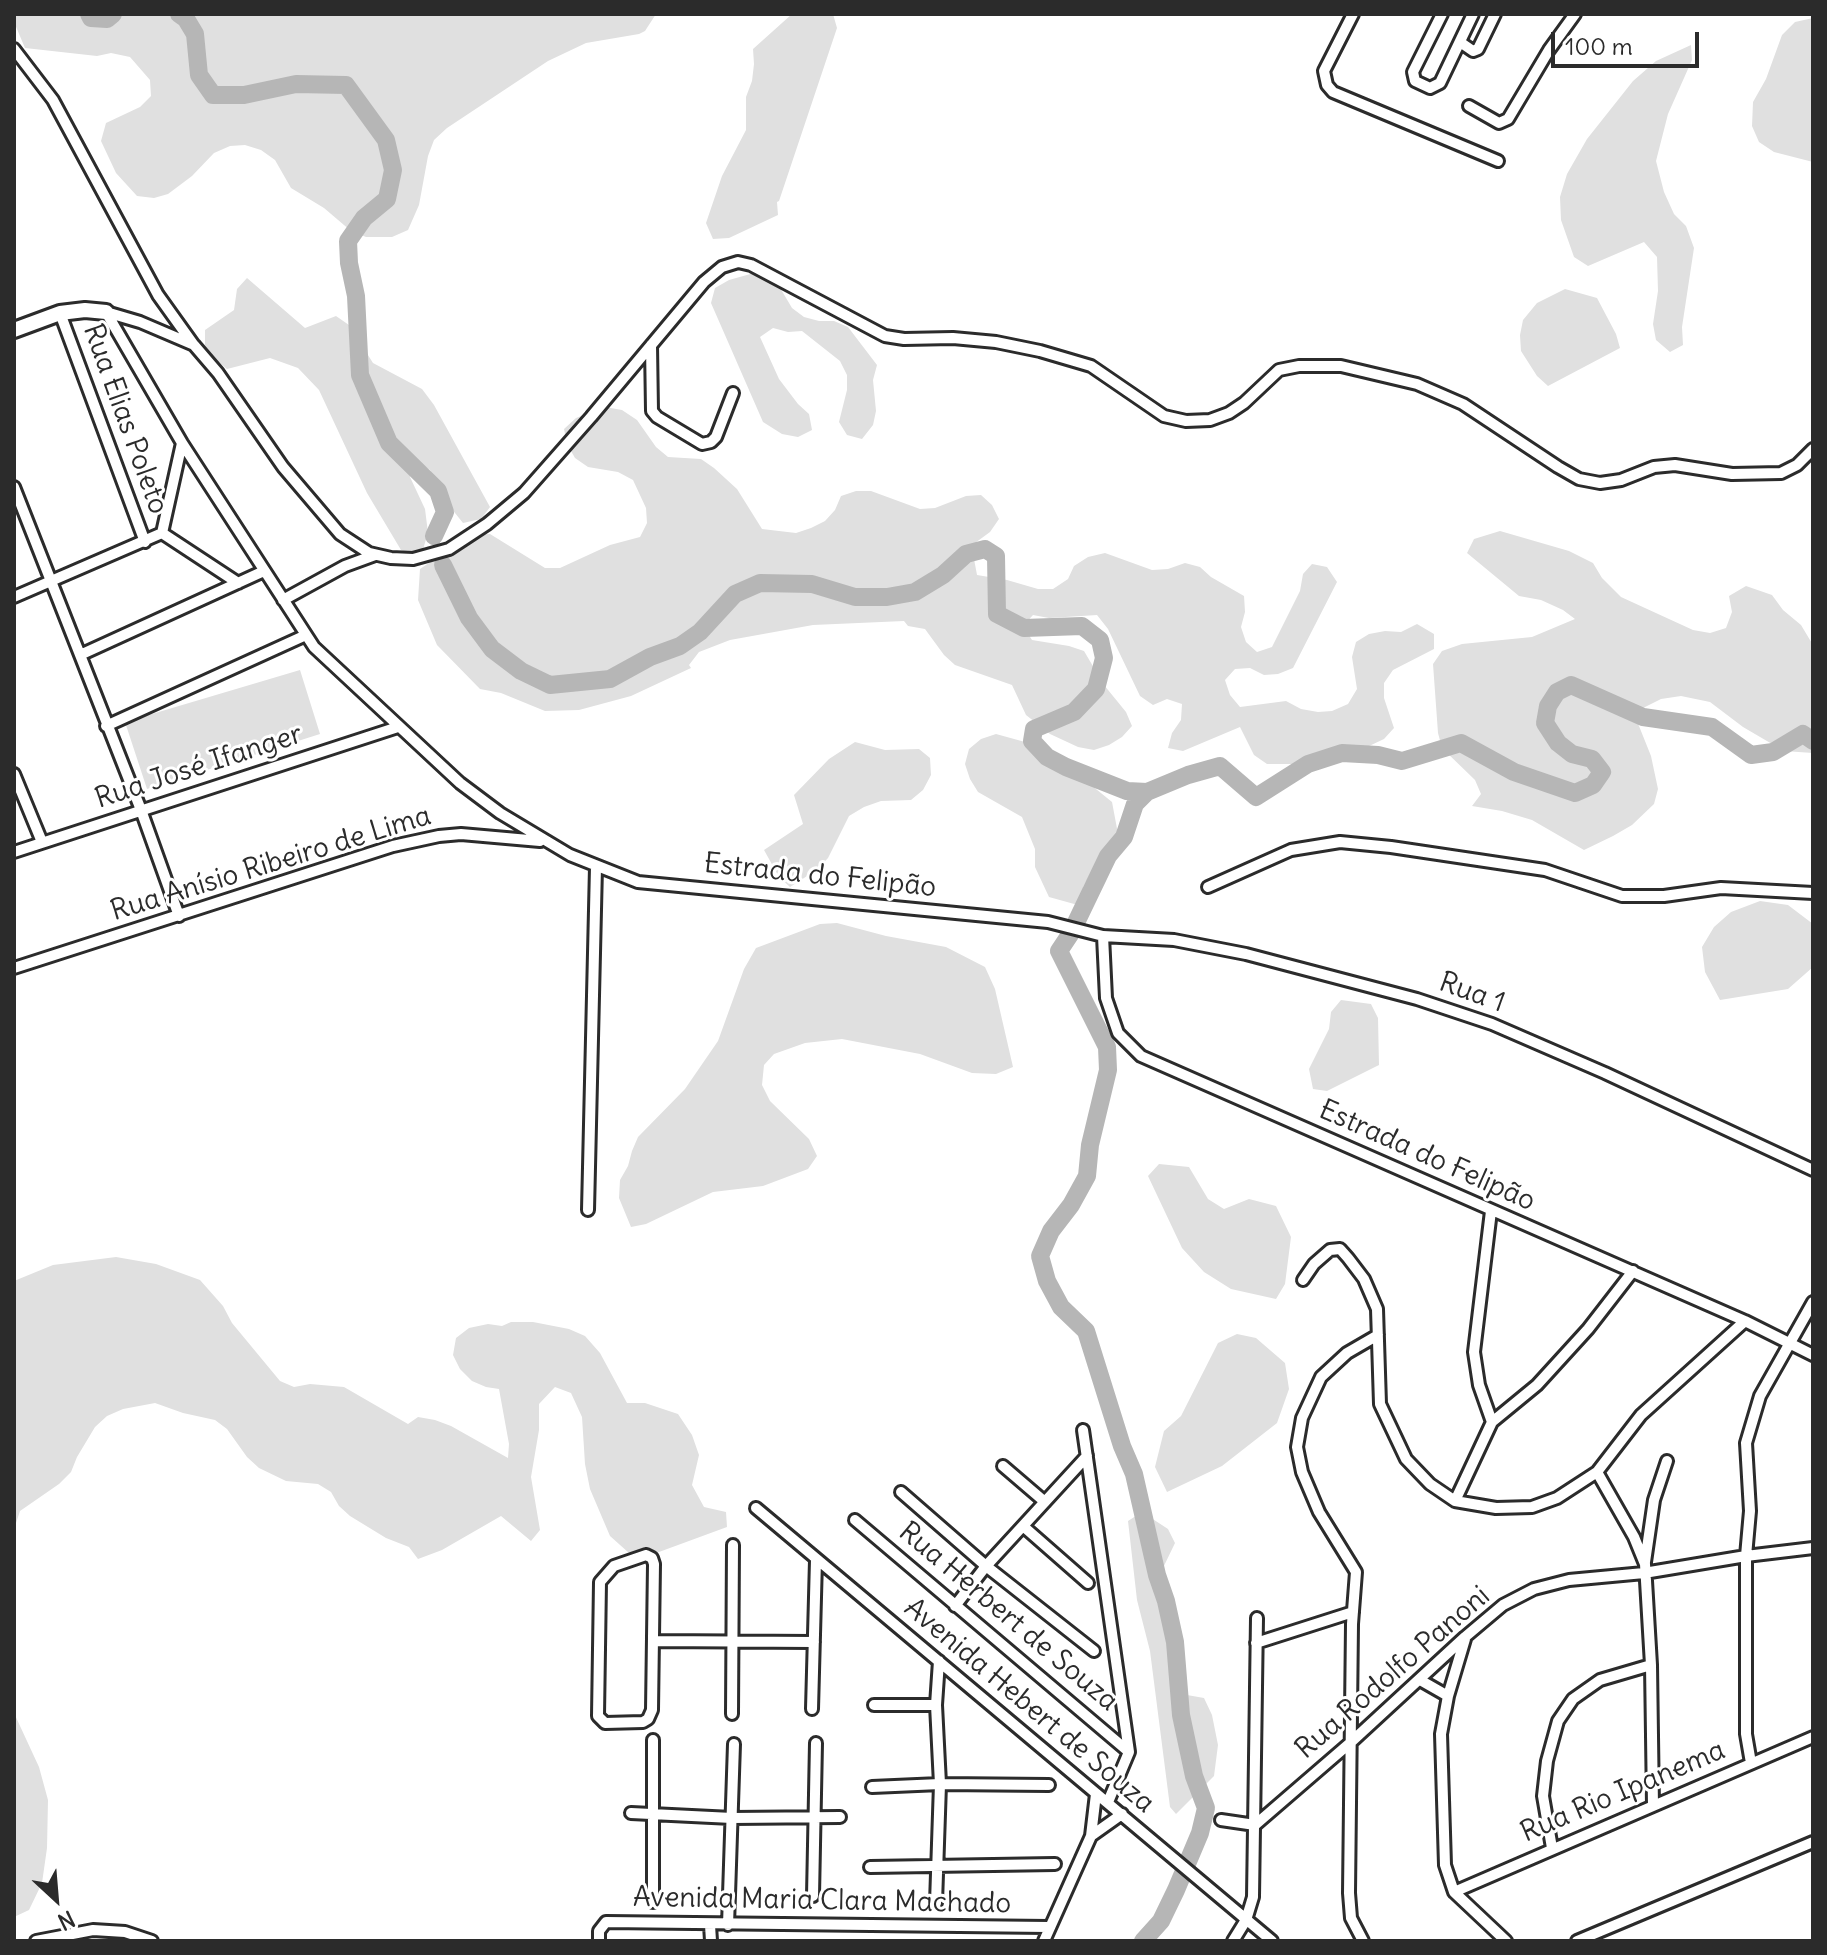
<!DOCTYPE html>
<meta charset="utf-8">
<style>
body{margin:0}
#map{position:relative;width:1827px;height:1955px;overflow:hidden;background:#fff;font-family:Delius,sans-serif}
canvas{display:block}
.frame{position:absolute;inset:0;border:16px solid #2b2b2b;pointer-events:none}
.north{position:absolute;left:16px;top:1859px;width:80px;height:80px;-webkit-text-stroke:6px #fff;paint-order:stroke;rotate:154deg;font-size:22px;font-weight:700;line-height:32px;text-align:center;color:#2b2b2b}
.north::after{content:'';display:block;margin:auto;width:28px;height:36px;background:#2b2b2b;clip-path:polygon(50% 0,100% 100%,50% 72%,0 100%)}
.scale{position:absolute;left:1551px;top:32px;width:148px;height:36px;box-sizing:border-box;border:4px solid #2b2b2b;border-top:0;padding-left:10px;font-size:24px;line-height:28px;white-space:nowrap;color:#2b2b2b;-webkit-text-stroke:6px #fff;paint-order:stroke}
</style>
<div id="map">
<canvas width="1827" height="1955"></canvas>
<div class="frame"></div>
<div class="north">N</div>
<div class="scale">100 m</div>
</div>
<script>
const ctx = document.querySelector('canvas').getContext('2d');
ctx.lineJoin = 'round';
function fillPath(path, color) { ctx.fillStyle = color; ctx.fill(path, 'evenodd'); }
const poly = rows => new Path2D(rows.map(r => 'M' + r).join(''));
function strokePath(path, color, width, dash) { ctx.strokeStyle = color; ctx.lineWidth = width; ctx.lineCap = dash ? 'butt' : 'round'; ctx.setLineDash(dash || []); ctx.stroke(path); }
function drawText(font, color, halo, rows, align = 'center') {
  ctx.font = font + ' Delius,sans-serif'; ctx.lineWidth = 6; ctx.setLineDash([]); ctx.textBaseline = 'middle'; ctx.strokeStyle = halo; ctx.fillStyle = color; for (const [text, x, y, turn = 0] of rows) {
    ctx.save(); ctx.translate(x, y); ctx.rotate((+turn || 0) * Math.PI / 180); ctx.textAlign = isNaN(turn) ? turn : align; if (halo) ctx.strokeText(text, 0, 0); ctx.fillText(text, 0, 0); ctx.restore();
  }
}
fillPath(poly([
 [14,14,656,14,645,31,639,34,586,43,548,61,447,128,434,140,428,156,419,205,408,230,392,237,366,237,351,231,324,208,291,188,275,160,261,150,245,145,230,146,214,153,192,176,168,194,154,198,137,196,116,173,101,141,106,123,140,107,151,96,150,80,130,57,111,53,97,56,25,48,14,22],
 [792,14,833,14,837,28,779,201,777,202,778,215,729,238,713,239,706,223,722,176,746,130,746,97,752,81,754,64,753,49],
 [1813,18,1813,162,1774,152,1759,142,1752,126,1753,102,1766,79,1782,35,1795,22],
 [1691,45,1692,60,1668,114,1656,161,1664,192,1674,214,1686,226,1694,248,1682,327,1683,345,1670,352,1656,340,1653,324,1658,291,1657,257,1644,242,1588,266,1574,257,1561,220,1560,197,1567,174,1587,139,1633,81,1656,61],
 [761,271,776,281,792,308,804,317,819,321,834,321,848,327,877,365,873,380,876,411,873,425,862,439,847,435,839,422,847,390,847,375,840,361,802,331,788,332,773,328,760,337,779,379,798,404,809,414,812,430,798,437,782,434,763,422,711,303,715,288,729,280],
 [247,278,305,328,336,316,349,325,373,363,422,389,434,405,490,507,481,519,463,523,443,498,430,470,414,459,410,477,425,509,428,533,420,559,401,550,367,493,319,390,298,368,270,358,227,369,214,358,205,345,205,330,234,310,237,289],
 [1565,289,1597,298,1616,334,1620,348,1548,386,1537,376,1521,351,1520,335,1523,320,1537,303],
 [605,407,622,410,637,420,656,447,668,457,701,459,714,468,737,489,762,529,796,533,811,528,825,521,835,510,841,496,856,491,871,491,920,509,935,508,966,496,981,495,992,505,999,519,990,532,975,543,974,559,977,575,1007,580,1038,589,1053,589,1068,579,1074,566,1088,557,1105,553,1152,570,1168,569,1185,563,1200,567,1211,577,1244,596,1245,612,1241,627,1246,642,1257,652,1272,647,1300,591,1303,574,1312,564,1327,567,1337,582,1293,668,1278,674,1264,675,1250,668,1235,669,1225,680,1230,695,1240,707,1286,701,1301,709,1318,712,1332,711,1348,704,1357,689,1352,657,1356,642,1369,634,1385,631,1401,632,1417,624,1434,634,1434,649,1393,670,1384,683,1384,698,1394,728,1384,739,1333,763,1316,764,1267,764,1254,755,1240,727,1183,751,1168,748,1172,733,1181,720,1182,704,1167,699,1153,705,1140,696,1108,629,1097,615,1049,618,1033,615,1023,626,1032,640,1069,646,1084,651,1104,685,1126,712,1132,726,1122,737,1109,745,1094,750,1078,747,1050,734,1026,715,1012,685,955,665,944,655,925,629,908,626,904,621,813,625,730,640,699,652,689,665,691,668,631,696,579,710,545,711,501,693,480,689,437,645,418,600,420,569,460,542,474,535,490,534,545,568,560,568,610,545,640,537,647,523,646,508,633,480,618,472,588,467,575,458,567,444,564,429,576,418],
 [1500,531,1569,551,1593,563,1602,578,1621,597,1693,630,1710,633,1726,628,1732,612,1729,596,1746,586,1772,595,1783,610,1801,625,1813,645,1813,753,1784,751,1743,727,1710,702,1681,696,1661,699,1643,708,1637,721,1651,756,1658,789,1654,804,1632,825,1613,836,1584,850,1532,820,1502,811,1472,806,1481,794,1475,780,1442,748,1438,733,1433,664,1442,651,1462,644,1532,637,1575,619,1563,610,1541,600,1519,596,1467,553,1474,539],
 [300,670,320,734,147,789,125,722],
 [996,734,1025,742,1064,769,1080,776,1112,802,1118,834,1115,850,1091,872,1083,887,1085,907,1049,897,1035,867,1035,849,1022,817,978,792,970,779,965,764,969,749,981,739],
 [855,742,885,750,919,749,930,758,931,775,923,790,911,800,881,801,864,807,849,816,828,858,818,869,790,887,779,877,764,850,803,824,794,795,829,759],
 [1760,901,1788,905,1813,924,1813,967,1788,989,1720,1000,1705,972,1702,947,1714,927,1731,912],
 [837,923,886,936,946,947,985,967,995,989,1013,1067,996,1074,972,1073,920,1054,842,1039,805,1043,774,1054,764,1065,762,1085,770,1101,809,1139,817,1156,808,1169,763,1186,713,1192,646,1224,631,1227,619,1198,620,1180,628,1166,632,1151,638,1137,685,1089,718,1041,744,969,756,948,820,924],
 [1341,1000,1371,1004,1378,1018,1379,1065,1327,1091,1313,1089,1309,1069,1329,1029,1331,1012],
 [1159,1164,1189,1167,1208,1199,1224,1209,1249,1199,1276,1206,1291,1237,1285,1284,1276,1299,1231,1289,1204,1272,1182,1248,1148,1176],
 [116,1257,156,1264,200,1280,223,1306,232,1323,280,1381,294,1387,310,1384,344,1387,408,1424,418,1417,435,1420,451,1426,508,1458,509,1444,499,1389,486,1387,472,1381,460,1369,453,1355,456,1338,469,1328,488,1324,502,1326,511,1322,533,1322,569,1329,585,1336,600,1353,627,1403,645,1403,678,1414,692,1435,699,1455,692,1485,704,1507,726,1512,727,1527,659,1552,629,1553,610,1536,590,1489,585,1464,582,1417,571,1393,555,1387,539,1404,539,1430,531,1477,540,1530,531,1541,501,1516,442,1550,418,1559,409,1547,386,1538,350,1516,339,1506,331,1492,318,1484,286,1481,259,1468,247,1457,227,1429,215,1420,183,1413,155,1403,123,1409,107,1416,95,1427,77,1457,71,1472,59,1484,20,1511,14,1529,14,1281,53,1265],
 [1237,1334,1256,1338,1285,1363,1289,1389,1277,1423,1222,1466,1167,1492,1155,1467,1164,1431,1181,1416,1218,1343],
 [1142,1512,1168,1529,1175,1543,1162,1570,1170,1615,1167,1648,1187,1695,1204,1698,1212,1715,1218,1745,1214,1776,1176,1814,1170,1807,1150,1651,1137,1600,1128,1521],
 [14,1713,39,1767,48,1800,47,1848,42,1883,29,1910,14,1917]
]), '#e0e0e0');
strokePath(poly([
 [89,14,91,18,107,19,113,14],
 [179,14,186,19,195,34,199,75,213,95,244,95,296,84,346,85,386,140,393,170,387,199,364,218,348,241,349,263,356,296,360,375,389,443,438,491,445,512,434,536],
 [443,565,469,618,492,649,521,671,550,685,610,679,650,657,680,646,700,632,735,594,760,583,812,584,855,597,887,597,915,592,943,575,966,554,985,549,996,556,997,614,1024,628,1082,626,1100,640,1104,658,1096,689,1074,712,1034,729,1032,741,1047,757,1066,767,1127,791,1147,792,1188,775,1220,766,1256,797,1308,764,1342,753,1378,755,1402,761,1461,743,1514,772,1575,793,1593,785,1602,772,1592,759,1572,754,1558,743,1545,723,1548,706,1557,692,1571,685,1643,717,1712,727,1751,755,1773,752,1803,734,1813,741],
 [1143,1941,1161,1921,1176,1890,1200,1833,1206,1808,1194,1776,1181,1715,1175,1642,1166,1601,1157,1575,1134,1474,1122,1446,1086,1331,1061,1307,1047,1281,1040,1256,1051,1231,1071,1205,1087,1176,1090,1145,1108,1070,1107,1047,1059,951,1071,933,1108,856,1124,837,1135,804,1147,792]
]), '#b6b6b6', 18);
const street = poly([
 [1353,14,1324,71,1327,85,1333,92,1498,161],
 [1442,14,1413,72,1415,81,1430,88,1440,83,1473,14],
 [1460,42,1473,51,1478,49,1495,14],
 [14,49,53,100,158,295,193,344],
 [1469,106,1499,123,1508,119,1549,50,1575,14],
 [106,312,140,322,194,345,218,373,283,467,340,534,369,553,391,558,413,559,449,549,487,524,524,493,591,417,704,282,722,267,738,262,751,265,885,336,904,339,953,338,996,342,1040,351,1091,366,1164,416,1186,421,1210,420,1229,413,1244,403,1279,370,1299,366,1341,366,1417,384,1463,404,1558,467,1579,479,1600,483,1621,480,1654,467,1675,465,1732,474,1781,473,1797,465,1813,449],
 [106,312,182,443,314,647,460,783,500,813,570,855,638,882,1048,922,1103,936,1174,940,1246,954,1417,999,1492,1024,1605,1073,1813,1170],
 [60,313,145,542],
 [651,345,652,411,657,417,702,444,711,442,716,437,733,393],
 [14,487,141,810,179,916],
 [162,533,182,443],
 [162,533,238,583],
 [14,597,162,533],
 [283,600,345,566,375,555],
 [80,655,264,571],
 [106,726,306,635],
 [14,774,42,842],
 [14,852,398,727],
 [1208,887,1291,850,1340,842,1391,847,1545,870,1622,896,1664,896,1721,888,1813,893],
 [1103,936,1106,998,1118,1033,1141,1056,1745,1321,1813,1355],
 [14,968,393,846,439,836,461,834,540,841],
 [588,1210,596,867],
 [1491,1211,1474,1352,1479,1385,1492,1422],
 [1303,1280,1314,1264,1330,1250,1340,1249,1348,1258,1364,1279,1377,1309,1380,1404,1406,1459,1430,1484,1455,1501,1496,1508,1532,1507,1557,1498,1597,1472,1641,1415,1745,1321],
 [1083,1430,1129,1752,1108,1802],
 [1003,1466,1045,1502],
 [1597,1472,1634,1537,1645,1564,1651,1665,1653,1806],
 [901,1492,986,1566,1094,1651],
 [1455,1501,1492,1422,1537,1385,1588,1329,1633,1271],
 [756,1508,1272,1941],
 [855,1520,1129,1752],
 [1023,1526,1088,1583],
 [646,1555,652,1558,654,1564,652,1710,648,1719,643,1722,605,1723,598,1716,600,1582,614,1566,646,1555],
 [1645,1562,1654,1500,1667,1461],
 [955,1606,986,1566,1087,1456],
 [1465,1639,1448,1696,1441,1734,1445,1865,1454,1892,1506,1941],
 [653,1641,814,1642],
 [1256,1643,1353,1612],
 [1420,1680,1448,1696],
 [874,1705,936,1705],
 [812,1709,816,1560],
 [732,1714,733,1545],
 [1751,1763,1746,1734,1746,1556,1750,1511,1746,1443,1760,1396,1813,1302],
 [872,1787,940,1784,1049,1785],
 [631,1813,732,1818,840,1817],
 [1221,1820,1255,1825,1350,1743,1465,1637,1503,1605,1534,1589,1569,1580,1644,1573,1746,1556,1813,1548],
 [1091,1836,1122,1814],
 [1552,1848,1543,1796,1547,1761,1558,1721,1573,1699,1600,1680,1651,1665],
 [870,1867,1055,1864],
 [1454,1892,1813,1737],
 [813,1896,816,1743],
 [653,1902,653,1740],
 [936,1903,940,1784,936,1705,939,1661],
 [710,1925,711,1941],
 [728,1925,734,1744],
 [36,1941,93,1930,125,1932,152,1941],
 [599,1941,599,1931,606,1922,1048,1927],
 [1044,1941,1091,1836,1096,1794],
 [1233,1941,1246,1920,1253,1897,1257,1618],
 [1363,1941,1351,1918,1349,1893,1352,1624,1356,1572,1319,1512,1302,1472,1297,1447,1302,1418,1321,1377,1347,1353,1378,1335],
 [1577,1941,1813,1842]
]);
const secondary = poly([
 [14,330,60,313,85,310,106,312]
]);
strokePath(street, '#2b2b2b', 16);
strokePath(secondary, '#2b2b2b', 20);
strokePath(street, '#fff', 10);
strokePath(secondary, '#fff', 14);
drawText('28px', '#2b2b2b', '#fff', [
 ["Rua Elias Poleto",125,419,70],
 ["Rua José Ifanger",199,767,-18],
 ["Rua Anísio Ribeiro de Lima",271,864,-17],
 ["Estrada do Felipão",820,876,6],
 ["Rua 1",1472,993,20],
 ["Estrada do Felipão",1427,1156,24],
 ["Rua Herbert de Souza",1008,1617,40],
 ["Rua Rodolfo Panoni",1393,1673,-41],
 ["Avenida Hebert de Souza",1029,1706,40],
 ["Rua Rio Ipanema",1623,1792,-23],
 ["Avenida Maria Clara Machado",822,1901,1]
]);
</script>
